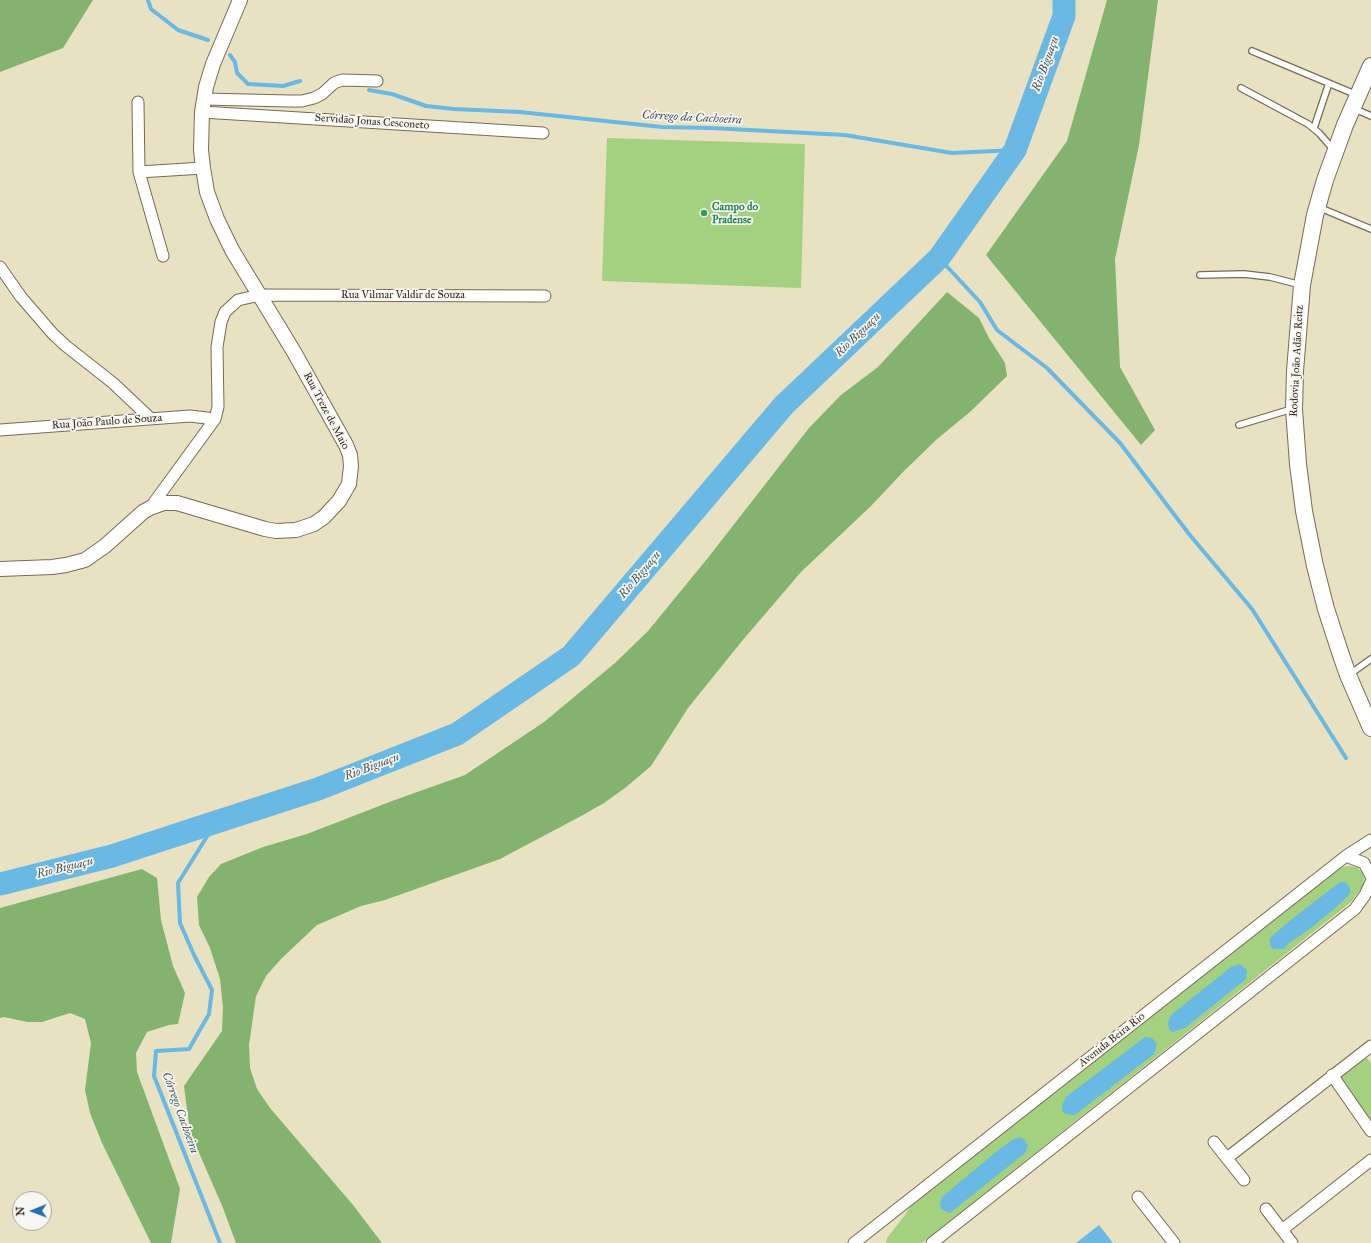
<!DOCTYPE html>
<meta charset="utf-8">
<style>
body{margin:0}
#map{position:relative;width:1371px;height:1243px;overflow:hidden;background:#e8e2c2;font-family:"IM FELL Great Primer",serif}
canvas{display:block}
.north{position:absolute;left:12px;top:1191px;width:40px;height:40px;box-sizing:border-box;background:#f6f6f2;border:1px solid #aba49d;border-radius:50%;rotate:269deg;font-size:11px;font-weight:700;line-height:16px;text-align:center;color:#3b2a1e}
.north::after{content:'';display:block;margin:auto;width:14px;height:18px;background:#1f6fb2;clip-path:polygon(50% 0,100% 100%,50% 72%,0 100%)}
</style>
<div id="map">
<canvas width="1371" height="1243"></canvas>
<div class="north">N</div>
</div>
<script>
const ctx = document.querySelector('canvas').getContext('2d');
ctx.lineJoin = 'round';
function fillPath(path, color) { ctx.fillStyle = color; ctx.fill(path, 'evenodd'); }
const poly = rows => new Path2D(rows.map(r => 'M' + r).join(''));
function strokePath(path, color, width, dash) { ctx.strokeStyle = color; ctx.lineWidth = width; ctx.lineCap = dash ? 'butt' : 'round'; ctx.setLineDash(dash || []); ctx.stroke(path); }
function drawText(font, color, halo, rows, align = 'center') {
  ctx.font = font + ' "IM FELL Great Primer",serif'; ctx.lineWidth = 3.5; ctx.setLineDash([]); ctx.textBaseline = 'middle'; ctx.strokeStyle = halo; ctx.fillStyle = color; for (const [text, x, y, turn = 0] of rows) {
    ctx.save(); ctx.translate(x, y); ctx.rotate((+turn || 0) * Math.PI / 180); ctx.textAlign = isNaN(turn) ? turn : align; if (halo) ctx.strokeText(text, 0, 0); ctx.fillText(text, 0, 0); ctx.restore();
  }
}
fillPath(poly([
 [607,138,805,144,801,288,602,281],
 [1348,866,1357,867,1363,874,1364,878,1363,886,1351,902,922,1243,886,1243,887,1238,905,1215,910,1207,1336,869],
 [1367,1058,1371,1063,1371,1121,1340,1081,1342,1075,1361,1059]
]), '#a4d17f');
fillPath(poly([
 [0,0,93,0,63,48,0,72],
 [1107,0,1158,0,1139,145,1115,259,1120,367,1155,430,1141,445,986,255,1067,141],
 [947,292,979,318,989,338,1005,363,1007,376,971,411,936,440,903,472,871,506,801,572,742,641,688,708,651,766,625,788,604,803,583,815,500,859,385,900,361,906,317,925,281,959,266,976,256,996,249,1045,250,1068,257,1089,270,1108,353,1205,382,1243,236,1243,223,1208,190,1132,184,1086,222,1031,223,1007,220,979,210,948,199,925,197,897,209,877,221,864,263,847,307,834,392,801,465,775,544,722,615,663,648,631,707,559,809,428,841,395,878,367],
 [142,869,157,878,161,920,173,966,185,993,178,1024,169,1025,147,1032,136,1053,137,1072,180,1189,171,1243,151,1243,102,1143,90,1113,85,1090,91,1043,85,1019,70,1013,42,1022,27,1022,4,1017,0,1018,0,908]
]), '#83b36e');
fillPath(poly([
 [1340,882,1345,882,1349,886,1351,891,1348,896,1334,909,1312,927,1288,944,1284,949,1273,949,1270,946,1270,938,1292,919],
 [1240,964,1247,970,1246,979,1185,1028,1172,1032,1169,1029,1168,1023,1171,1015,1231,967],
 [1145,1037,1152,1038,1157,1044,1154,1054,1075,1115,1066,1114,1063,1112,1062,1106,1066,1097],
 [1020,1137,1025,1140,1028,1146,1025,1153,950,1213,941,1209,940,1204,942,1197,997,1151,1014,1139],
 [1099,1225,1113,1243,1076,1243]
]), '#6ab8e4');
strokePath(poly([
 [148,0,151,9,178,30,208,40],
 [230,55,235,62,237,73,248,84,283,86,300,81],
 [369,90,392,94,426,106,454,109,520,112,662,127,711,128,845,135,952,153,1015,150],
 [939,258,980,302,997,330,1047,368,1120,443,1189,534,1252,609,1346,758],
 [216,822,178,883,180,923,194,955,212,990,209,1014,189,1049,156,1051,154,1076,220,1243]
]), '#6ab8e4', 4);
strokePath(poly([
 [0,884,112,856,216,822,318,789,457,734,571,656,784,405,939,258,1015,150,1064,16,1064,0]
]), '#6ab8e4', 23);
const service = poly([
 [1252,51,1357,95],
 [1241,88,1308,124,1319,133,1333,149],
 [1353,108,1371,116],
 [1314,128,1329,83],
 [1318,207,1371,229],
 [1200,275,1244,274,1270,277,1301,285],
 [1239,425,1292,409],
 [1350,674,1371,659]
]);
const minor = poly([
 [204,99,290,101,302,101,314,98,322,94,334,83,342,80,377,81],
 [138,102,139,172,163,256],
 [202,112,543,133],
 [139,172,203,168],
 [0,267,21,297,53,334,66,346,113,383,150,418],
 [0,430,190,416,215,419],
 [150,508,215,419,218,407,217,347,221,322,225,312,238,300,260,295,545,296],
 [1346,856,1364,863,1371,876],
 [1332,1075,1371,1131],
 [1214,1142,1244,1180],
 [1227,1158,1371,1046],
 [1138,1197,1174,1243],
 [1266,1209,1292,1243],
 [1282,1230,1371,1160],
 [854,1243,1346,856,1371,840],
 [932,1243,1355,909,1365,895,1371,882]
]);
const tertiary = poly([
 [0,569,52,567,66,565,85,560,105,546,143,512,150,508,164,503,177,503,265,529,276,531,296,530,314,524,324,517,339,501,349,484,351,466,350,455,346,445,294,352,232,250,217,219,207,192,203,168,201,150,202,112,206,87,213,64,240,0]
]);
const secondary = poly([
 [1371,66,1345,125,1325,180,1315,215,1302,285,1295,371,1294,409,1298,464,1304,511,1315,566,1326,609,1341,655,1348,675,1371,728]
]);
strokePath(service, '#786a57', 8);
strokePath(minor, '#786a57', 13);
strokePath(tertiary, '#786a57', 16);
strokePath(secondary, '#786a57', 18);
strokePath(service, '#fff', 5.5);
strokePath(minor, '#fff', 11);
strokePath(tertiary, '#fff', 14);
strokePath(secondary, '#fff', 16);
for (const [x, y, r, color] of [
 [704,213,4,"#2e9e5b"]
]) { const dot = new Path2D(); dot.arc(x, y, r, 0, 2 * Math.PI); ctx.fillStyle = color; ctx.fill(dot); strokePath(dot, '#f6f6f2', 1.5); }
drawText('11px', '#3b2a1e', '#f6f6f2', [
 ["Servidão Jonas Cesconeto",372,122,4],
 ["Rua Vilmar Valdir de Souza",403,295],
 ["Rodovia João Adão Reitz",1297,361,-87],
 ["Rua Treze de Maio",326,411,62],
 ["Rua João Paulo de Souza",107,422,-4],
 ["Avenida Beira Rio",1112,1040,-38]
]);
drawText('bold 11px', '#27864d', '#f6f6f2', [
 ["Campo do",712,207],
 ["Pradense",712,220]
], 'left');
drawText('italic 12px', '#495559', '#f6f6f2', [
 ["Rio Biguaçu",1046,64,-70],
 ["Córrego da Cachoeira",692,118,3],
 ["Rio Biguaçu",858,335,-44],
 ["Rio Biguaçu",640,575,-50],
 ["Rio Biguaçu",372,767,-21],
 ["Rio Biguaçu",65,868,-14],
 ["Córrego Cachoeira",180,1113,70]
]);
</script>
